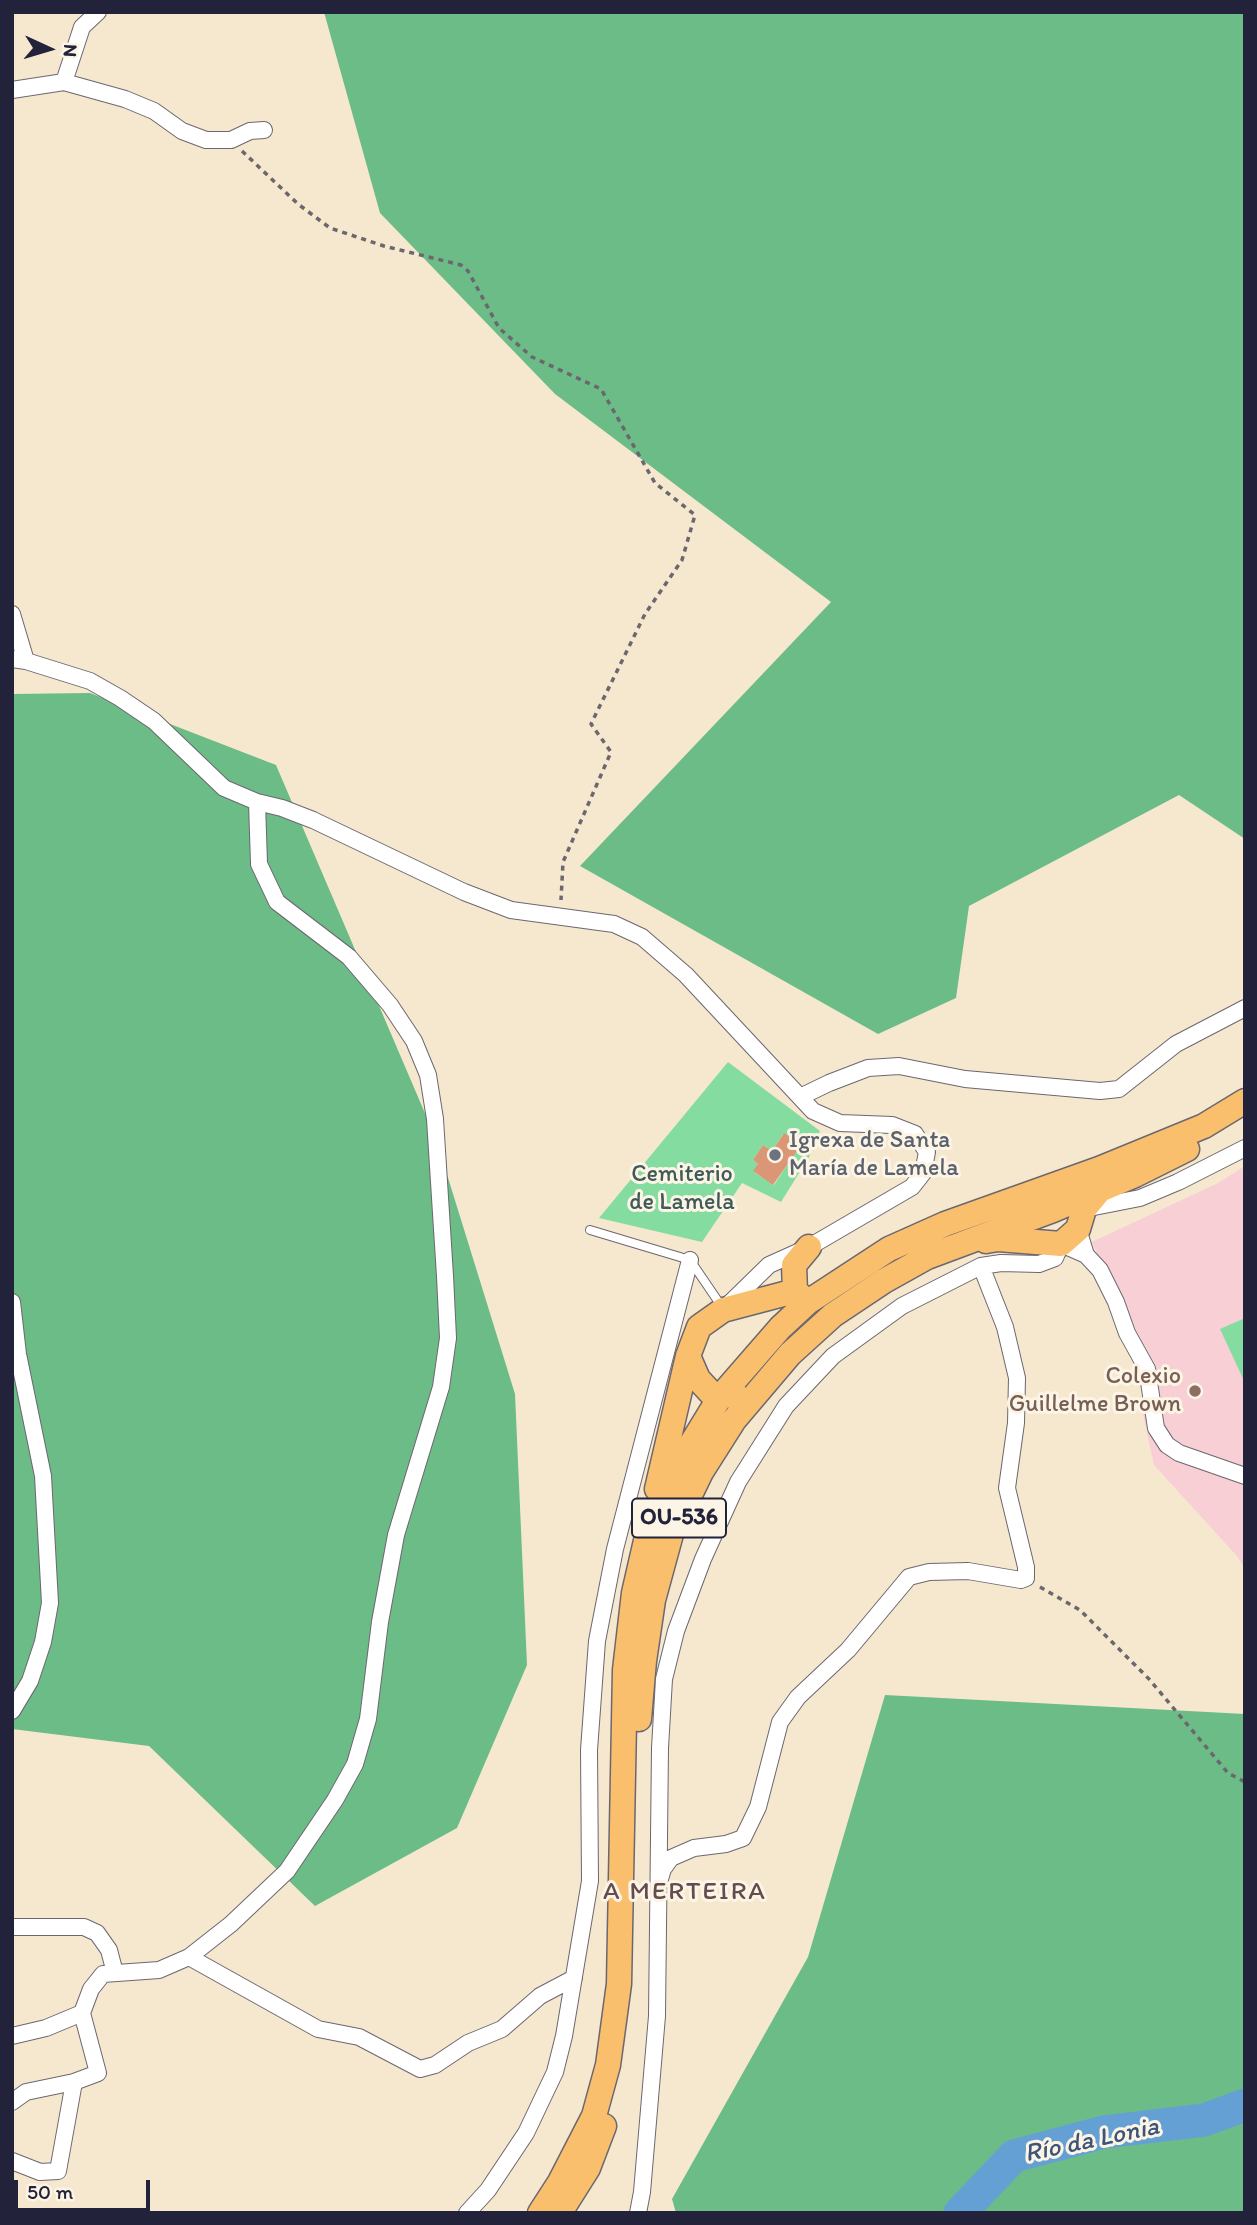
<!DOCTYPE html>
<meta charset="utf-8">
<style>
body{margin:0}
#map{position:relative;width:1257px;height:2225px;overflow:hidden;background:#f5e8cf;font-family:Itim,sans-serif}
canvas{display:block}
.frame{position:absolute;inset:0;border:14px solid #22223b;pointer-events:none}
.north{position:absolute;left:14px;top:14px;width:70px;height:70px;-webkit-text-stroke:5px #fcf5e5;paint-order:stroke;rotate:94deg;font-size:19px;font-weight:700;line-height:28px;text-align:center;color:#22223b}
.north::after{content:'';display:block;margin:auto;width:24px;height:32px;background:#22223b;clip-path:polygon(50% 0,100% 100%,50% 72%,0 100%)}
.scale{position:absolute;left:14px;top:2180px;width:136px;height:32px;box-sizing:border-box;border:4px solid #22223b;border-top:0;padding-left:9px;font-size:21px;line-height:24px;white-space:nowrap;color:#22223b;-webkit-text-stroke:5px #fcf5e5;paint-order:stroke}
</style>
<div id="map">
<canvas width="1257" height="2225"></canvas>
<div class="frame"></div>
<div class="north">N</div>
<div class="scale">50 m</div>
</div>
<script>
const ctx = document.querySelector('canvas').getContext('2d');
ctx.lineJoin = 'round';
function fillPath(path, color) { ctx.fillStyle = color; ctx.fill(path, 'evenodd'); }
const poly = rows => new Path2D(rows.map(r => 'M' + r).join(''));
function strokePath(path, color, width, dash) { ctx.strokeStyle = color; ctx.lineWidth = width; ctx.lineCap = dash ? 'butt' : 'round'; ctx.setLineDash(dash || []); ctx.stroke(path); }
function drawText(font, color, halo, rows, align = 'center') {
  ctx.font = font + ' Itim,sans-serif'; ctx.lineWidth = 6; ctx.setLineDash([]); ctx.textBaseline = 'middle'; ctx.strokeStyle = halo; ctx.fillStyle = color; for (const [text, x, y, turn = 0] of rows) {
    ctx.save(); ctx.translate(x, y); ctx.rotate((+turn || 0) * Math.PI / 180); ctx.textAlign = isNaN(turn) ? turn : align; if (halo) ctx.strokeText(text, 0, 0); ctx.fillText(text, 0, 0); ctx.restore();
  }
}
fillPath(poly([
 [1245,1166,1245,1569,1237,1556,1154,1465,1143,1414,1147,1367,1092,1242,1218,1183]
]), '#f7cfd5');
fillPath(poly([
 [728,1062,820,1131,809,1157,781,1202,742,1183,702,1242,599,1218],
 [783,1134,800,1145,774,1185,754,1172,758,1164,753,1160,763,1145,772,1151],
 [1245,1318,1245,1383,1220,1329]
]), '#85dca1');
fillPath(poly([
 [324,12,1245,12,1245,839,1179,795,969,906,956,998,878,1034,580,866,831,602,555,394,380,213],
 [90,693,276,765,436,1139,515,1394,527,1665,457,1828,315,1906,149,1746,12,1729,12,694],
 [885,1695,1245,1714,1245,2213,676,2213,672,2199,808,1957]
]), '#6cbc87');
strokePath(poly([
 [960,2213,1014,2156,1104,2132,1204,2120,1245,2105]
]), '#65a0d5', 33);
fillPath(poly([
 [784,1133,801,1145,773,1185,753,1171,758,1164,753,1160,763,1145,772,1151]
]), '#db9675');
const lane = poly([
 [590,1230,690,1260,722,1307]
]);
const street = poly([
 [64,82,125,99,154,111,182,131,206,140,231,140,250,131,264,130],
 [12,90,64,82,82,27,98,12],
 [12,614,26,661],
 [12,659,26,661,90,681,120,698,154,721,224,788,257,802,282,808,313,820,464,892,511,910,614,924,642,937,686,975,813,1111,840,1123,892,1125,915,1134,927,1152,923,1173,912,1187,809,1247,769,1265,727,1306],
 [800,1097,829,1083,868,1068,899,1066,965,1079,1100,1091,1119,1089,1176,1044,1245,1008],
 [1084,1209,1140,1198,1178,1182,1245,1148],
 [1086,1255,1100,1270,1116,1302,1127,1333,1147,1369,1156,1428,1167,1445,1179,1453,1245,1476],
 [12,1302,18,1354,43,1476,50,1603,43,1642,30,1681,12,1711],
 [660,1879,663,1869,671,1858,694,1848,726,1844,743,1838,758,1807,780,1722,798,1697,848,1650,909,1577,929,1572,968,1571,1021,1580,1026,1578,1026,1567,1007,1488,1016,1423,1017,1378,1005,1327,981,1266],
 [12,1927,84,1927,97,1933,109,1950,115,1973],
 [189,1957,318,2029,359,2037,420,2069,435,2065,468,2043,502,2029,540,1996,574,1978],
 [12,2036,46,2028,82,2013,91,1989,103,1974,159,1970,189,1957,231,1924,287,1871,335,1800,355,1764,368,1719,380,1622,396,1535,441,1387,448,1338,445,1276,435,1119,428,1075,414,1041,390,1005,349,957,277,902,259,864,257,802],
 [12,2102,26,2092,74,2082,98,2073,82,2013],
 [12,2161,40,2172,58,2171,74,2082],
 [467,2213,488,2190,526,2133,555,2072,564,2036,590,1881,589,1750,597,1641,615,1549,690,1260],
 [638,2213,642,2192,657,2016,660,1748,664,1679,676,1631,703,1559,738,1482,786,1406,833,1356,902,1306,981,1266,1001,1263,1039,1264,1055,1258,1061,1244,1086,1255,1078,1229]
]);
const primary = poly([
 [986,1241,998,1239,1061,1244,1078,1229,1084,1209,1099,1191],
 [807,1301,795,1291,794,1265,809,1247],
 [688,1356,698,1379,710,1392,720,1397,735,1394],
 [657,1489,688,1356,699,1327,723,1310,795,1291],
 [639,1719,644,1661,653,1600,671,1534,701,1472,734,1420,790,1354,833,1315,884,1281,927,1257,1053,1210,1135,1175,1187,1149],
 [564,2206,588,2168,604,2126],
 [540,2213,560,2182,594,2116,608,2065,619,1984,625,1670,634,1593,648,1532,679,1464,720,1397,780,1328,808,1302,889,1249,945,1224,1099,1169,1204,1126,1245,1101]
]);
strokePath(lane, '#6c676f', 10);
strokePath(street, '#6c676f', 18);
strokePath(primary, '#6c676f', 27);
strokePath(poly([
 [242,151,298,204,330,228,384,246,461,265,468,271,499,328,532,357,601,389,655,483,695,515,682,560,645,614,591,724,611,752,563,862,561,900],
 [1040,1587,1080,1610,1149,1679,1228,1773,1245,1782]
]), '#6c676f', 3.5, [5, 5]);
strokePath(lane, '#fff', 8);
strokePath(street, '#fff', 16);
strokePath(primary, '#f9bf6d', 24);
for (const [x, y, r, color] of [
 [775,1155,7,"#6b7280"],
 [1195,1391,7,"#8d6e63"]
]) { const dot = new Path2D(); dot.arc(x, y, r, 0, 2 * Math.PI); ctx.fillStyle = color; ctx.fill(dot); strokePath(dot, '#fcf5e5', 2.5); }
for (const [x, y, w] of [
 [679,1518,94]
]) { const box = new Path2D(); box.roundRect(x - w / 2, y - 19.5, w, 39, 5); ctx.fillStyle = '#fcf5e5'; ctx.fill(box); strokePath(box, '#22223b', 2); }
drawText('bold 23px', '#22223b', null, [
 ["OU-536",679,1518]
]);
drawText('24px', '#5b616d', '#fcf5e5', [
 ["Igrexa de Santa",789,1141],
 ["María de Lamela",789,1169]
], 'left');
drawText('24px', '#405a5a', '#fcf5e5', [
 ["Cemiterio",682,1175],
 ["de Lamela",682,1203]
]);
drawText('24px', '#785e54', '#fcf5e5', [
 ["Colexio",1181,1377],
 ["Guillelme Brown",1181,1405]
], 'right');
ctx.letterSpacing = '2px';
drawText('26px', '#634b4f', '#fcf5e5', [
 ["A MERTEIRA",685,1892]
]);
ctx.letterSpacing = '0px';
drawText('italic 26px', '#3d5479', '#fcf5e5', [
 ["Río da Lonia",1092,2141,-12]
]);
</script>
